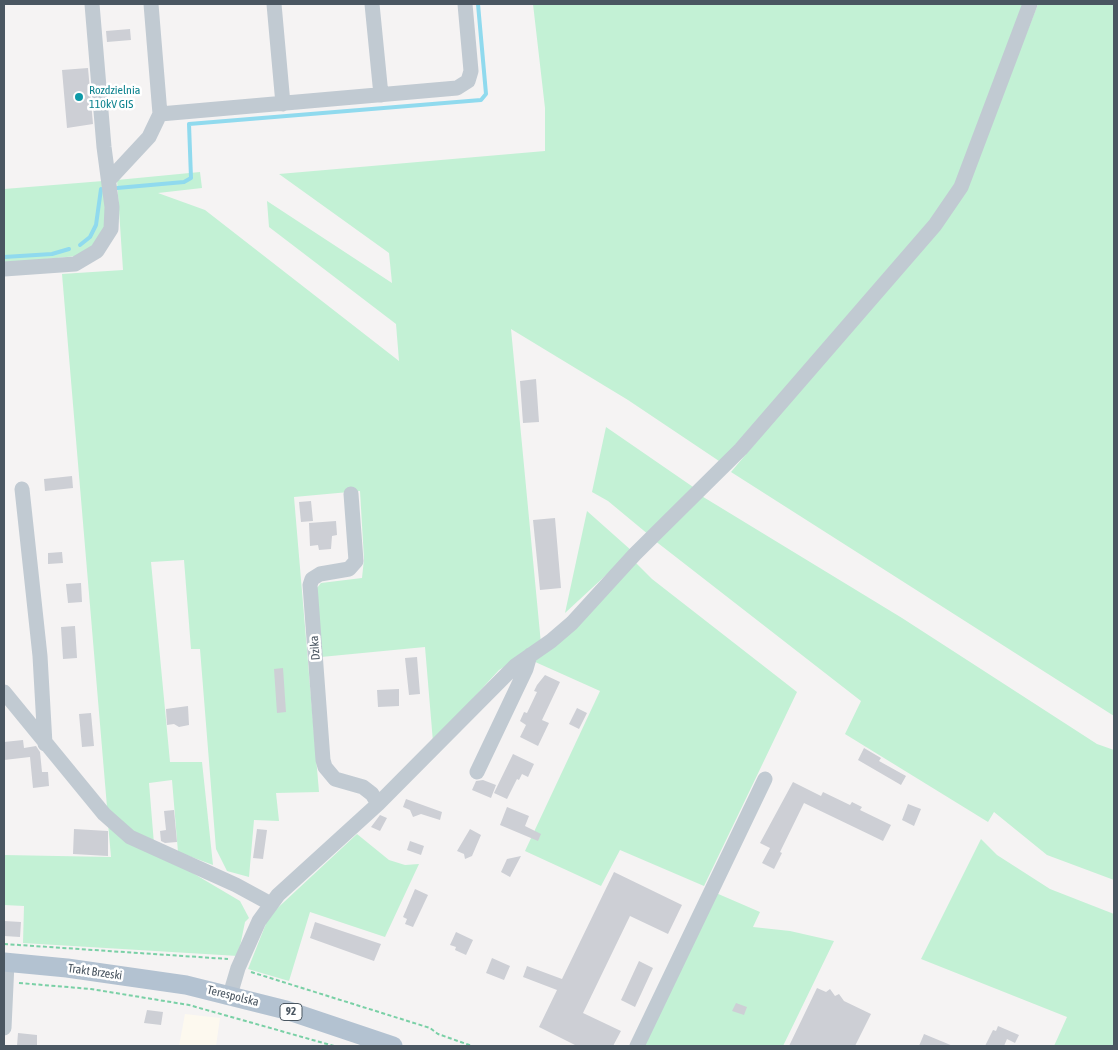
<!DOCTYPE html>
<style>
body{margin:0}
#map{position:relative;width:1118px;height:1050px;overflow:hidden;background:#f5f3f3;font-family:"Asap Condensed",sans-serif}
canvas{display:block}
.frame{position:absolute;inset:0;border:5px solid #4a5661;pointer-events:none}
</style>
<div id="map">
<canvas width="1118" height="1050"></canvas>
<div class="frame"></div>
</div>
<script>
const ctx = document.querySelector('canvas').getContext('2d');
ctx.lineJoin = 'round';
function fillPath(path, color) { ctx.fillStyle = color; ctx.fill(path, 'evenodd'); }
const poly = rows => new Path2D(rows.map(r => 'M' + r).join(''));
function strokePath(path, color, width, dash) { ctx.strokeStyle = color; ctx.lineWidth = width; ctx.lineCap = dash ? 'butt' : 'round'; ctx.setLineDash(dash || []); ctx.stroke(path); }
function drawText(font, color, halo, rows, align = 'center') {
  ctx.font = font + ' "Asap Condensed",sans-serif'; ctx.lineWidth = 5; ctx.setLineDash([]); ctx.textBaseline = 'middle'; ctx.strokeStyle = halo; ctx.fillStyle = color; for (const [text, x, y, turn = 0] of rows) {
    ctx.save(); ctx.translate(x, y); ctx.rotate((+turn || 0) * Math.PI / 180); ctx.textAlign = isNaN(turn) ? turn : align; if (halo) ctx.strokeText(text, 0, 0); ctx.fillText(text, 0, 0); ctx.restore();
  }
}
fillPath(poly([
 [185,1014,220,1018,216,1046,179,1046]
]), '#fdf9ef');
fillPath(poly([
 [533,4,1025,4,956,185,943,206,722,463,628,400,511,329,541,644,499,670,433,742,425,647,321,657,316,589,321,583,362,578,364,559,360,491,294,497,319,792,276,793,279,821,254,820,249,877,227,871,216,849,200,649,191,649,184,560,151,562,170,762,202,762,213,865,178,852,172,780,149,783,154,844,130,832,107,807,62,274,123,270,117,180,200,172,202,188,158,193,205,210,399,361,396,324,269,227,267,201,392,283,389,253,279,174,545,151,545,108],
 [1038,4,1114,4,1114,716,731,472,946,218,965,189],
 [103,181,108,217,98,243,77,256,4,263,4,189],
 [606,427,696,489,649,535,608,501,592,492],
 [700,495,902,618,1097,744,1114,750,1114,880,1047,855,994,812,988,822,845,734,861,701,654,540],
 [587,511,632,551,565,613],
 [635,562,652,579,797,692,704,886,620,850,601,886,525,851,600,691,533,661],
 [108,823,240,901,249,918,245,922,238,956,23,943,24,906,4,905,4,855,111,857],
 [357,834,389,860,405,865,419,864,385,937,310,912,289,981,248,969,269,916],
 [981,839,997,855,1050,889,1114,914,1114,1046,1054,1046,1067,1017,921,959],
 [716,893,760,912,753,927,790,931,834,941,783,1046,644,1046]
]), '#c3f1d5');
strokePath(poly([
 [117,188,184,182,191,178,189,124,481,100,486,94,478,4],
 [80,245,90,237,96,225,101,189],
 [4,257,52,254,69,249]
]), '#90daee', 4);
fillPath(poly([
 [130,29,131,40,107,42,106,31],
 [88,68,93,124,67,128,62,70],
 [536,379,539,422,523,423,520,381],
 [72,476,73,488,45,491,44,479],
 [311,501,313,521,301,522,299,502],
 [555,518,561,588,540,590,533,520],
 [336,521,337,535,332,536,331,549,319,550,318,545,310,546,309,523],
 [62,552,63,563,48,564,48,553],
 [81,583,82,602,68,603,66,584],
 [75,626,77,658,63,659,61,627],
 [417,657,420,694,409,695,405,658],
 [283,668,286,712,277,713,274,669],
 [545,675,560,682,542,720,549,723,538,746,520,737,526,725,520,721,524,712,527,713,537,692,534,691,537,685],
 [399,689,399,706,378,707,377,690],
 [188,706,189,725,179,727,174,724,167,725,166,709],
 [577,708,587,713,579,729,569,724],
 [91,713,94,746,82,747,79,714],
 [23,740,24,748,36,746,40,752,42,772,48,772,49,786,33,788,30,757,4,760,4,742],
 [864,748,881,758,879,761,906,776,901,785,858,760],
 [513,754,534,764,528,777,522,774,519,780,517,779,507,799,494,793],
 [483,780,496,785,491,798,472,790,476,781],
 [793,782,821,796,823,792,850,805,852,802,862,807,860,810,891,825,883,841,804,803,780,852,782,853,774,869,762,863,770,848,760,843],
 [406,799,442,812,440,820,421,814,413,817,410,810,403,807],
 [908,804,921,809,914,826,902,820],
 [507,807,529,816,525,826,541,834,538,841,500,825],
 [174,810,177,842,165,843,161,841,160,831,166,830,164,811],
 [380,815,387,818,380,831,371,827],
 [74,829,108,831,108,856,73,854],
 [257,829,267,830,263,859,253,858],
 [470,829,481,835,472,856,465,859,464,854,457,851],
 [410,841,424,846,421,855,407,850],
 [521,856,510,877,501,872,507,859],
 [614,872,682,905,668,934,630,916,583,1013,621,1031,613,1046,577,1046,539,1027,557,990,523,977,527,966,562,979],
 [415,889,428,895,413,927,405,924,407,919,403,917],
 [4,921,21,922,20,937,4,936],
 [315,922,381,944,374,961,310,938],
 [456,932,473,940,466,955,455,950,456,947,450,945],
 [492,958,510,966,504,980,486,973],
 [639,961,653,968,635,1007,621,1000],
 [817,988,826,992,830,989,835,996,839,994,844,1001,871,1014,855,1046,789,1046],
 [736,1003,747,1007,744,1015,732,1011],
 [147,1010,163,1012,161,1025,144,1023],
 [998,1026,1019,1035,1015,1043,1007,1039,1004,1046,985,1046,993,1030,996,1031],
 [18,1033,37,1035,37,1046,17,1046],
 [924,1034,953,1046,919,1046]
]), '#cdcfd5');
strokePath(poly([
 [4,944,228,959],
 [251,972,430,1028,438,1034,472,1046],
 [19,983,91,989,189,1005,334,1046]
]), '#7ad0a6', 2, [4, 2.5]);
strokePath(poly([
 [274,4,283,104],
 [372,4,381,95],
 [160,114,457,88,468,81,471,71,465,4],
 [109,180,149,137,160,114,151,4],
 [4,269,75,264,97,251,111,229,112,207,104,147,92,4],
 [22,489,40,656,45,744],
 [351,494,356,561,349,569,320,574,312,579,310,585,323,760,325,767,335,779,363,787,372,794,378,804],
 [4,692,104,814,130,837,236,885,271,904],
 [477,772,526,669,530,655],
 [230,995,238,968,259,921,278,895,378,804,515,666,551,641,572,623,635,554,741,449,935,225,961,187,1030,4],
 [4,1028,7,963],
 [637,1046,765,779]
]), '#c1cad2', 15);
strokePath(poly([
 [4,962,67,968,186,985,286,1010,393,1046]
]), '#b3c2d1', 19);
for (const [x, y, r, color] of [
 [79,97,5,"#0f9aa8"]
]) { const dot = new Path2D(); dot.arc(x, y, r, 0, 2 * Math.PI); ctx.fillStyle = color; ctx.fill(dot); strokePath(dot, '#fff', 2); }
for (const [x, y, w] of [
 [291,1012,22]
]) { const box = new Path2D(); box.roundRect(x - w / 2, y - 8.5, w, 17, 4); ctx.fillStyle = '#fff'; ctx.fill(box); strokePath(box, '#4a5661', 1); }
drawText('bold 11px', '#4a5661', null, [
 ["92",291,1012]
]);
drawText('12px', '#0d838f', '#fff', [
 ["Rozdzielnia",89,90],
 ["110kV GIS",89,104]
], 'left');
drawText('12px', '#4a5661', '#fff', [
 ["Dzika",315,648,-94],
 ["Trakt Brzeski",95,972,8],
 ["Terespolska",233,996,14]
]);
</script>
